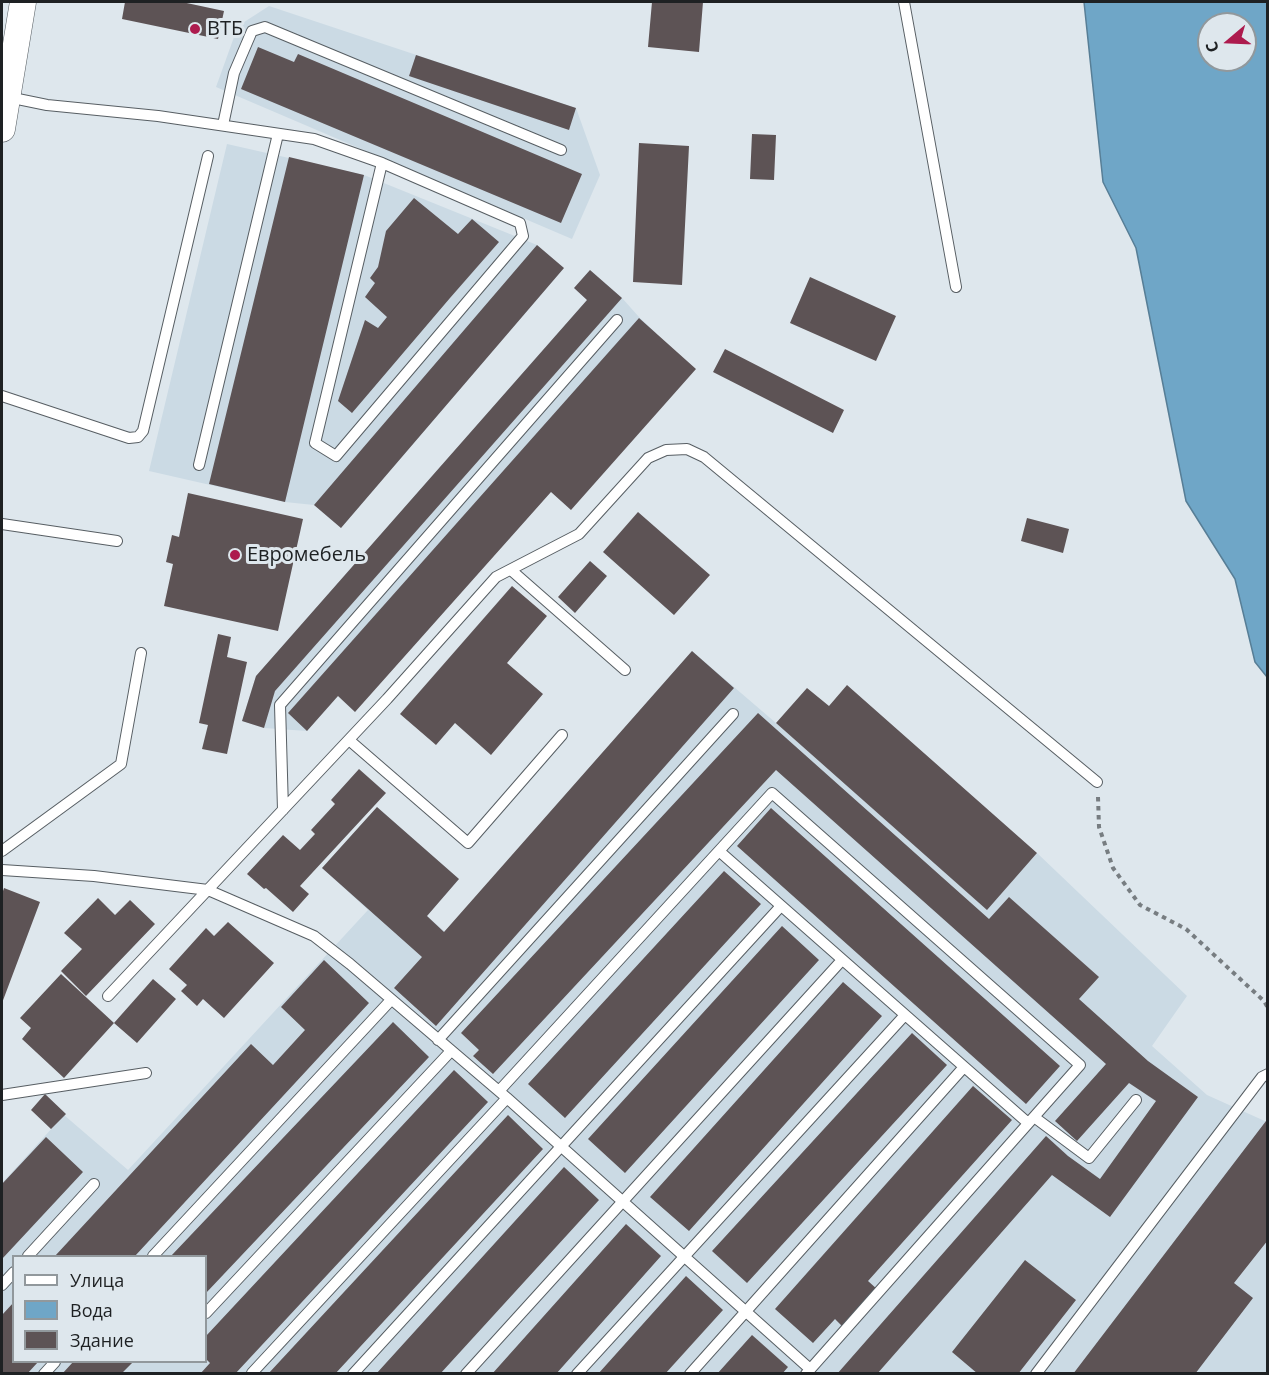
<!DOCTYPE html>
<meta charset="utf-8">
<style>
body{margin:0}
#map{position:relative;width:1269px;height:1375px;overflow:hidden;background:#dee7ed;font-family:"Open Sans",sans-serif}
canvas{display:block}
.frame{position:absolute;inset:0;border:3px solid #1e2123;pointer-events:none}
.legend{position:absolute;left:12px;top:1255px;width:195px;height:108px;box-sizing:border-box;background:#dee7ed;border:2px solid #91989c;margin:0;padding:8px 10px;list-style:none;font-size:18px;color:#1e2123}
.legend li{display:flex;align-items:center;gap:12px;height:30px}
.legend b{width:30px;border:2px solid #91989c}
.north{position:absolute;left:1197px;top:12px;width:60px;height:60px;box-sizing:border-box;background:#dee7ed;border:2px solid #91989c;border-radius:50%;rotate:251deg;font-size:16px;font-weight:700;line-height:24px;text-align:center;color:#1e2123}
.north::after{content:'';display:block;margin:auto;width:21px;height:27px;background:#ad1b4e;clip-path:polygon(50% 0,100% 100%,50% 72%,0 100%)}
</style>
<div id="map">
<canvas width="1269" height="1375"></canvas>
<div class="frame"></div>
<ul class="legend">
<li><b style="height:8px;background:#fff"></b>Улица</li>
<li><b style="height:16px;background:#6fa6c7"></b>Вода</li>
<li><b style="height:16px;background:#5d5355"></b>Здание</li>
</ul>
<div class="north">С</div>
</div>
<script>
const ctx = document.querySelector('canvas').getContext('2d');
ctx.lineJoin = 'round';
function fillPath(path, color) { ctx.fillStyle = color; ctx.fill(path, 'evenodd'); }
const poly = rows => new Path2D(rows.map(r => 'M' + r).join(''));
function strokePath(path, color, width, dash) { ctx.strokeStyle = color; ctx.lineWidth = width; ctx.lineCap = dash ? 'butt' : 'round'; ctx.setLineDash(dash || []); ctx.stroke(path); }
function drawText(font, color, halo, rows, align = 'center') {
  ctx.font = font + ' "Open Sans",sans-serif'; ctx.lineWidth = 6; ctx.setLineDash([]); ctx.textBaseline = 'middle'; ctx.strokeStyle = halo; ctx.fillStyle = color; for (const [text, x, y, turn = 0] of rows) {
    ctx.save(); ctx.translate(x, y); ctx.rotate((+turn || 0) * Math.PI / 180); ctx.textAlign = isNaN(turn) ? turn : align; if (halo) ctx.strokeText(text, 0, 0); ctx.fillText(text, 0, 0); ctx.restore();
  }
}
fillPath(poly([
 [269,6,576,108,600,175,572,239,216,87,238,26],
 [227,144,364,175,537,245,564,268,341,528,314,505,285,502,149,471],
 [590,270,622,298,639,317,656,333,531,474,355,712,338,696,307,731,264,728,242,721,256,676,587,300,574,288],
 [692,651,776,723,987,909,1037,853,1187,996,1152,1046,1207,1095,1267,1122,1267,1373,2,1373,2,1183,64,1115,128,1170,368,910,322,868,377,807,459,879,427,916,445,932],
 [14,1256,206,1256,206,1362,14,1362]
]), '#cbdae4');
const water = poly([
 [1084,2,1267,2,1267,677,1255,662,1235,579,1186,501,1136,248,1103,182,1084,2],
 [1209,24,1245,24,1245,60,1209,60,1209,24]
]);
fillPath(water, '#6fa6c7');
strokePath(water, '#577e96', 1.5);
fillPath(poly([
 [125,2,182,2,224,11,218,39,122,19],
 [652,2,703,2,699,52,648,47],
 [258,47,294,62,298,54,582,174,561,223,241,89],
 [416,55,576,108,569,130,409,76],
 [752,134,776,135,774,180,750,179],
 [639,143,689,146,682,285,633,282],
 [289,157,364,175,285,502,209,484],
 [414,198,458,234,472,219,499,242,450,298,352,413,338,401,365,320,378,328,387,317,365,297,375,283,370,278,378,267,386,231],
 [537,245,564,268,341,528,314,505],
 [590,270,622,298,275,691,264,728,242,721,256,676,587,300,574,288],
 [810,277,896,316,876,361,790,323],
 [639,318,696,369,571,510,551,492,355,712,338,696,307,731,288,713],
 [725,349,844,410,833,433,713,372],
 [188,493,303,519,278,631,164,606,173,564,166,562,172,535,179,537],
 [638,512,710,575,674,615,603,552],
 [1027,518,1069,529,1063,553,1021,541],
 [590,561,607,576,575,613,558,597],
 [512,586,547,616,507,663,543,694,491,755,455,723,436,745,400,714],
 [218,634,231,637,227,657,247,662,227,754,202,749,208,725,199,723],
 [692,651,734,688,436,1026,394,988,422,957,322,868,377,807,459,879,427,916,444,932],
 [847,685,1037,853,987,910,776,723,807,688,829,706],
 [758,713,989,919,1009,897,1099,977,1079,999,1148,1061,1198,1097,1110,1217,1052,1175,877,1374,837,1374,1046,1136,1068,1156,1100,1179,1156,1101,1129,1083,1077,1141,1055,1121,1106,1064,776,770,493,1074,473,1056,479,1050,461,1033],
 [359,769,386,793,300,886,309,894,293,912,266,888,264,889,247,874,283,835,300,850,315,834,311,830,335,804,331,800],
 [771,808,1060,1066,1026,1104,737,846],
 [724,871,761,904,565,1118,528,1084],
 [4,888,40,902,2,1003,2,894],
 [98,898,115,915,130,900,155,924,86,996,61,971,82,949,64,933],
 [228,922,274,963,224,1018,203,999,197,1006,181,991,187,985,169,969,206,928,214,936],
 [782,926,819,960,625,1173,588,1139],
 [324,960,369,1003,135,1256,55,1256,251,1044,273,1065,305,1030,281,1007],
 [61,974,114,1023,64,1078,22,1039,31,1028,20,1018],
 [153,979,176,999,137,1043,114,1023],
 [843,982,882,1016,689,1231,650,1197],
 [393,1022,429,1057,206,1293,206,1256,171,1256],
 [912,1033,947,1065,747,1283,712,1251],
 [454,1070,488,1102,235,1374,200,1374,210,1363,206,1359,206,1336],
 [973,1086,1012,1120,868,1281,878,1290,844,1328,835,1319,813,1343,775,1309],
 [45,1094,66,1114,51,1129,31,1110],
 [508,1115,543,1149,335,1374,268,1374],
 [1266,1121,1268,1122,1268,1240,1234,1283,1253,1298,1195,1374,1073,1374],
 [46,1137,83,1172,2,1259,2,1184],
 [564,1167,599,1200,440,1374,376,1374],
 [626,1224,661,1256,556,1374,492,1374],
 [1025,1260,1076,1300,1018,1374,978,1374,952,1352],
 [686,1276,723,1310,665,1374,598,1374],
 [14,1302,14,1362,38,1362,27,1374,2,1374,2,1315],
 [752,1335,788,1367,782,1374,717,1374],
 [73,1362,133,1362,121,1374,62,1374]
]), '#5d5355');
const service = poly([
 [904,2,956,287],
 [8,97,47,105,158,116,314,139,382,163,315,443,336,456,523,236,520,223,382,163],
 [223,125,234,73,252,31,265,27,561,150],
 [2,396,129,438,138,437,143,431,208,156],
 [199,465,278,134],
 [2,524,117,541],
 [511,570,625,670],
 [349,740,468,843,562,735],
 [283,810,280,705,617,320],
 [2,851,121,764,141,653],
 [719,851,1028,1123],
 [2,870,94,876,208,890,314,936,350,964,507,1098,810,1369],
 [108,996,387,699,496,577,579,534,648,458,666,450,687,449,704,457,1097,782],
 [438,1040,733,714],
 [499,1091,772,793,1080,1065,806,1374],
 [2,1095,146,1073],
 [1034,1117,1089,1158,1136,1100],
 [28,1256,94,1184],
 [153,1256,391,1000],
 [2,1285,14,1272],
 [206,1313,451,1051],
 [252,1373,507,1098],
 [44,1374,55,1362],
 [353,1374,781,906],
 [466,1374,842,960],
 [577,1374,905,1015],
 [690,1374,964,1067],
 [1036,1374,1262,1077,1268,1074]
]);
const tertiary = poly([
 [2,129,23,2]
]);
strokePath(service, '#575e63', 12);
strokePath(tertiary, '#575e63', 27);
strokePath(poly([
 [1098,797,1099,827,1113,868,1140,905,1186,929,1264,1001,1268,1008]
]), '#777d81', 4, [4.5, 4.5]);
strokePath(service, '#fff', 10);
strokePath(tertiary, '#fff', 26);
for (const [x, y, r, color] of [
 [195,29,6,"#ad1b4e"],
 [235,555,6,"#ad1b4e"]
]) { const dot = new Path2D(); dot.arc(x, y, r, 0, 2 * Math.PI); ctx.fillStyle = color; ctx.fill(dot); strokePath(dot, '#dee7ed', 2); }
drawText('20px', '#1e2123', '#dee7ed', [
 ["ВТБ",207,29],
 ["Евромебель",247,555]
], 'left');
</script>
